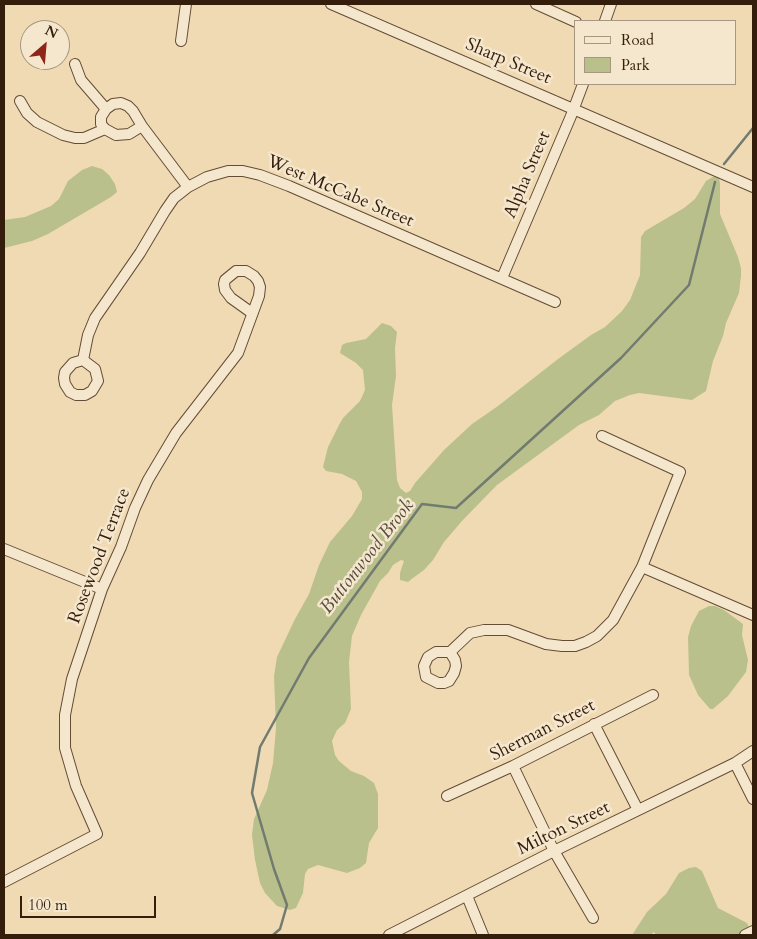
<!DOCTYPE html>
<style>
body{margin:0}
#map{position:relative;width:757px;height:939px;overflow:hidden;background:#f0dab3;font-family:Cardo,serif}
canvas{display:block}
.frame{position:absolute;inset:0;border:5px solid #351d0b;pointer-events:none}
.legend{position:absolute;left:574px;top:20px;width:162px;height:65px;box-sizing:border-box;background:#f5e7ce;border:1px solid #a89680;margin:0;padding:6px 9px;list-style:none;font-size:15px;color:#351d0b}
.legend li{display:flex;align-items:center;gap:10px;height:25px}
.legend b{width:25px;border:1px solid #a89680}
.north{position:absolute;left:20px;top:20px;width:50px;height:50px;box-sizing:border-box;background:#f5e7ce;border:1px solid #a89680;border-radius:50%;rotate:27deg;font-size:14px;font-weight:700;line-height:20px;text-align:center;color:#351d0b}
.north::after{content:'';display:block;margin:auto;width:18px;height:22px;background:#8f2418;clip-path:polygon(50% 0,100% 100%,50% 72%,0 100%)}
.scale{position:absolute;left:20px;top:896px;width:136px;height:22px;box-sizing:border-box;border:2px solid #351d0b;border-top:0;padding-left:6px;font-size:15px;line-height:18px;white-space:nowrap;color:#351d0b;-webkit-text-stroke:4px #f5e7ce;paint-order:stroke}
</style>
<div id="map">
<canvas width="757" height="939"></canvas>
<div class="frame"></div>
<ul class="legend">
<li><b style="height:6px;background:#f5e7ce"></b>Road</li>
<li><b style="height:14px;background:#bac08c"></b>Park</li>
</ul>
<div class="north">N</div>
<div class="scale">100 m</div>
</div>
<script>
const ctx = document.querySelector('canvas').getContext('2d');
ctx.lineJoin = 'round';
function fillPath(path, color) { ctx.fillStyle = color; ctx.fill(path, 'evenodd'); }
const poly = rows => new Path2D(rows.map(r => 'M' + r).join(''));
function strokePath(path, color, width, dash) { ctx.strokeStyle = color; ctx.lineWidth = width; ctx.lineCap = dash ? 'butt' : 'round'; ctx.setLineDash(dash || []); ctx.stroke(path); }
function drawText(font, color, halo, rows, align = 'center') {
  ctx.font = font + ' Cardo,serif'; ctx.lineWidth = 5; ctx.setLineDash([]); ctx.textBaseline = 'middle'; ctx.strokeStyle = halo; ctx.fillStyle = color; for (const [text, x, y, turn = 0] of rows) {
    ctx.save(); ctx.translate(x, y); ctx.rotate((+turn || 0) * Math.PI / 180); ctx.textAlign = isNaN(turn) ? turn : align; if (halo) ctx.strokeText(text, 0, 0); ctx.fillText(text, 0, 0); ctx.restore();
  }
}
fillPath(poly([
 [92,166,102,169,109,175,115,184,117,192,111,197,48,234,32,241,4,248,4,220,25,217,51,206,59,199,68,181,82,170],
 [716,175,719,178,720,183,720,214,738,257,741,268,741,276,739,293,726,323,723,336,713,361,706,391,692,400,639,393,630,395,615,401,599,415,579,425,497,485,462,521,444,542,433,560,424,570,413,578,408,582,400,580,400,573,404,561,401,560,393,565,388,573,380,581,361,615,352,636,349,662,351,709,345,723,337,730,332,741,335,755,339,761,351,771,364,776,374,783,378,794,378,828,369,843,366,863,360,868,347,873,318,865,308,869,305,874,303,893,296,908,290,910,277,906,265,893,260,883,255,860,252,835,254,819,267,790,273,763,276,728,274,676,277,657,295,619,309,594,319,565,330,542,352,516,362,499,362,492,356,481,342,474,326,471,323,467,328,447,339,425,343,418,360,401,365,390,363,370,356,363,340,353,342,345,346,343,366,339,382,323,391,326,397,332,395,348,396,376,392,405,397,480,400,488,406,493,410,491,415,483,444,450,472,424,498,406,558,359,591,335,605,327,622,311,630,300,640,275,641,237,645,231,684,208,695,199,706,181],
 [709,606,715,606,724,610,743,624,742,635,748,660,746,672,728,696,713,709,710,709,698,695,689,675,688,637,691,626,699,611],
 [696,867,702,871,718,908,747,923,750,929,747,935,656,935,654,932,650,935,632,935,647,912,666,894,679,873,689,868]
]), '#bac08c');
strokePath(poly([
 [724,164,753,128],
 [273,935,280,929,287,905,274,869,252,793,260,747,309,658,422,504,456,508,621,358,689,285,715,182]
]), '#727b70', 2.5);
const minor = poly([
 [331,4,753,187],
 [536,4,576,22],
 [605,21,611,4],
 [181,41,186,4],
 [75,64,81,80,106,109],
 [20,101,27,113,37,122,63,135,75,138,84,138,105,129],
 [142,126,129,134,116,135,105,129,101,124,101,117,106,109,113,104,121,103,128,106,133,111,142,126,188,187],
 [502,278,571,116,583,84],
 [83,360,95,369,98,381,92,391,85,395,76,395,70,392,65,384,64,378,65,372,73,363,83,360,88,335,95,318,140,253,165,211,174,198,188,187,207,177,228,171,243,171,260,175,289,186,555,302],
 [4,549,102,589],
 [642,567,753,615],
 [450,652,455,660,456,666,454,673,449,681,444,683,438,683,426,677,424,666,428,657,436,652,450,652,470,633,484,630,508,630,546,644,562,646,575,646,586,642,597,636,613,620,642,567,680,472,602,436],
 [594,724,638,810],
 [735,763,753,799],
 [513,766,554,851,593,918],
 [447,796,513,766,653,695],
 [4,882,97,834,76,786,65,748,65,715,72,679,102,589,121,547,135,508,148,480,176,433,238,353,259,296,260,287,258,281,254,276,246,271,236,271,225,280,224,284,225,290,231,298,252,313],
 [467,896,483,935],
 [389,935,554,851,735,763,753,751],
 [745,935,753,931]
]);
strokePath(minor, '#644c35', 12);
strokePath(minor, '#f5e7ce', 10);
drawText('18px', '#351d0b', '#f5e7ce', [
 ["Sharp Street",508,62,23],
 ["Alpha Street",528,175,-67],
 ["West McCabe Street",340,192,23],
 ["Rosewood Terrace",100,556,-69],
 ["Sherman Street",543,731,-27],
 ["Milton Street",564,829,-26]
]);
drawText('italic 19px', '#544c3e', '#f5e7ce', [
 ["Buttonwood Brook",368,557,-52]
]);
</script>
